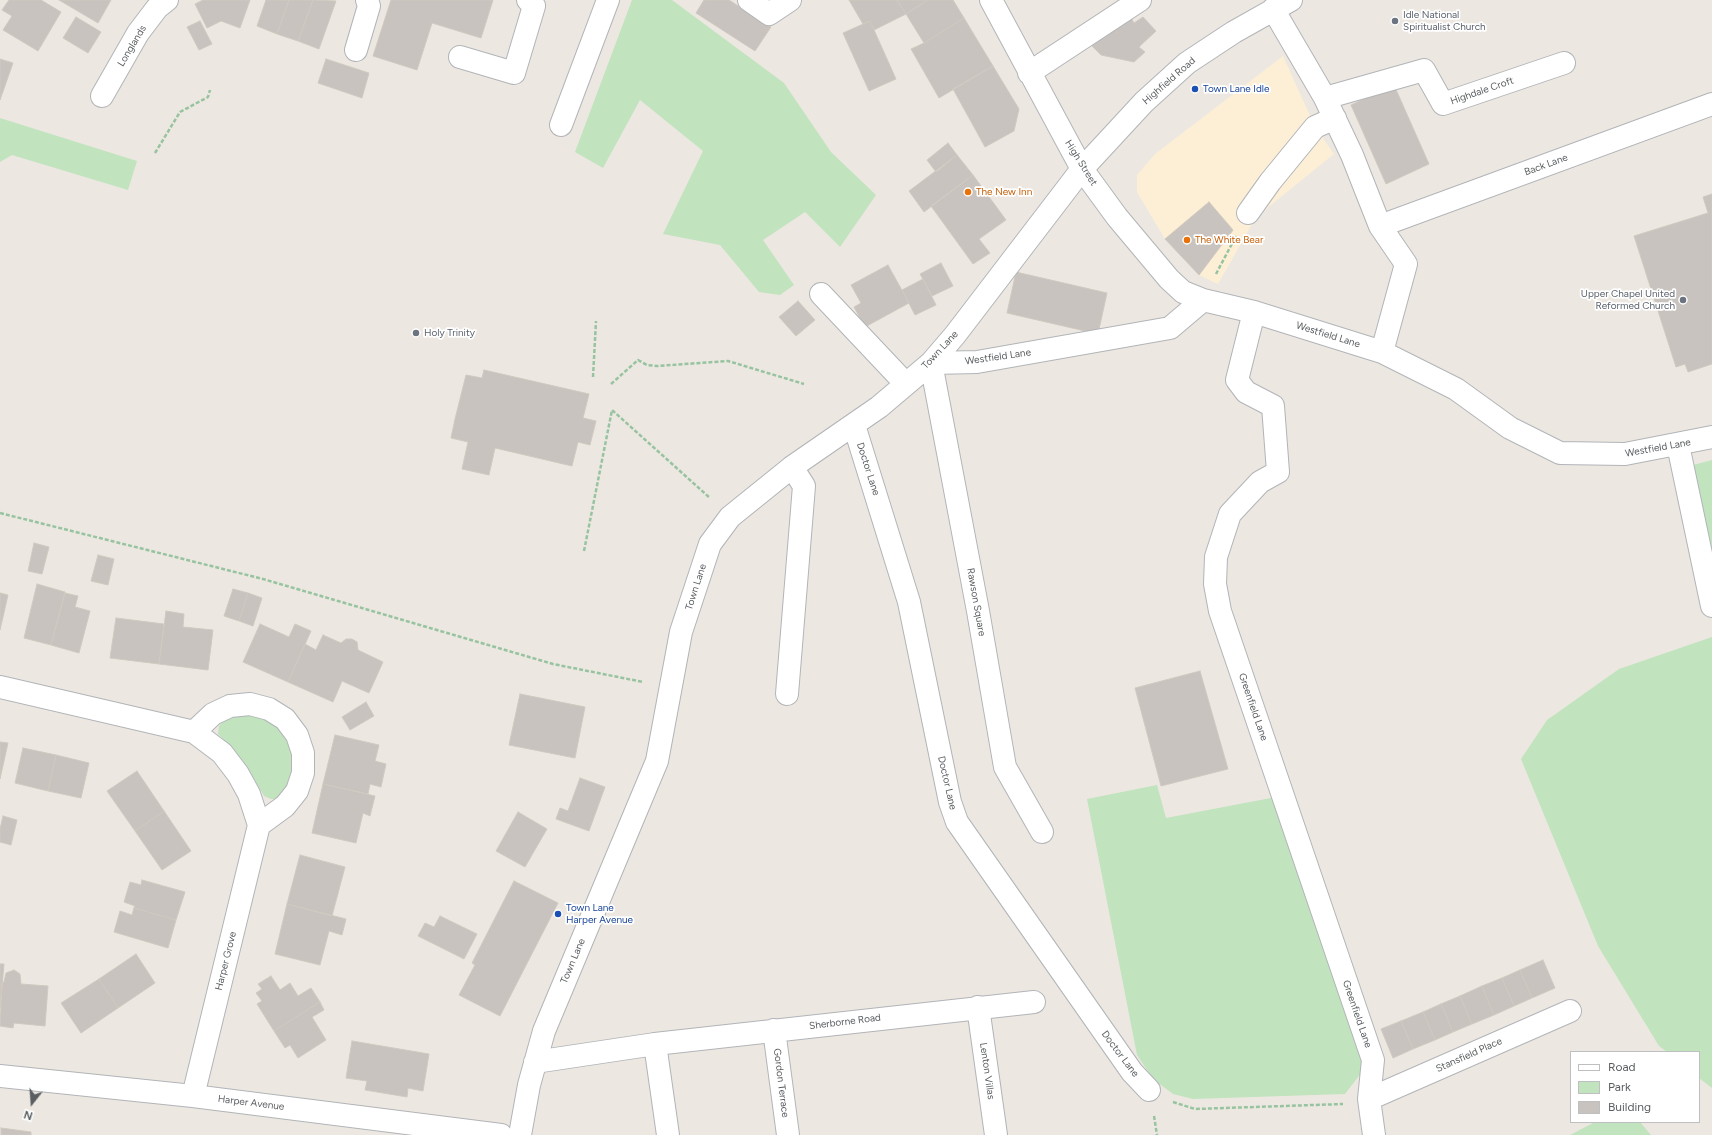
<!DOCTYPE html>
<style>
body{margin:0}
#map{position:relative;width:1712px;height:1135px;overflow:hidden;background:#ece8e1;font-family:Figtree,sans-serif}
canvas{display:block}
.legend{position:absolute;left:1570px;top:1051px;width:130px;height:72px;box-sizing:border-box;background:#fff;border:1px solid #bdbfc0;margin:0;padding:5px 7px;list-style:none;font-size:12px;color:#5a5e61}
.legend li{display:flex;align-items:center;gap:8px;height:20px}
.legend b{width:20px;border:1px solid #bdbfc0}
.north{position:absolute;left:12px;top:1083px;width:40px;height:40px;-webkit-text-stroke:3px #fff;paint-order:stroke;rotate:197deg;font-size:11px;font-weight:700;line-height:16px;text-align:center;color:#5a5e61}
.north::after{content:'';display:block;margin:auto;width:14px;height:18px;background:#5a5e61;clip-path:polygon(50% 0,100% 100%,50% 72%,0 100%)}
</style>
<div id="map">
<canvas width="1712" height="1135"></canvas>
<ul class="legend">
<li><b style="height:5px;background:#fff"></b>Road</li>
<li><b style="height:11px;background:#c1e3be"></b>Park</li>
<li><b style="height:11px;background:#c8c3be"></b>Building</li>
</ul>
<div class="north">N</div>
</div>
<script>
const ctx = document.querySelector('canvas').getContext('2d');
ctx.lineJoin = 'round';
function fillPath(path, color) { ctx.fillStyle = color; ctx.fill(path, 'evenodd'); }
const poly = rows => new Path2D(rows.map(r => 'M' + r).join(''));
function strokePath(path, color, width, dash) { ctx.strokeStyle = color; ctx.lineWidth = width; ctx.lineCap = dash ? 'butt' : 'round'; ctx.setLineDash(dash || []); ctx.stroke(path); }
function drawText(font, color, halo, rows, align = 'center') {
  ctx.font = font + ' Figtree,sans-serif'; ctx.lineWidth = 3.5; ctx.setLineDash([]); ctx.textBaseline = 'middle'; ctx.strokeStyle = halo; ctx.fillStyle = color; for (const [text, x, y, turn = 0] of rows) {
    ctx.save(); ctx.translate(x, y); ctx.rotate((+turn || 0) * Math.PI / 180); ctx.textAlign = isNaN(turn) ? turn : align; if (halo) ctx.strokeText(text, 0, 0); ctx.fillText(text, 0, 0); ctx.restore();
  }
}
fillPath(poly([
 [1283,56,1315,127,1334,154,1256,217,1218,284,1199,275,1165,239,1137,192,1137,175,1155,154]
]), '#fcefd6');
fillPath(poly([
 [632,0,672,0,784,83,831,152,876,195,840,247,805,212,763,240,794,285,780,295,759,292,720,245,663,234,703,151,640,100,603,168,575,152],
 [0,118,137,161,128,190,12,155,0,162],
 [1712,460,1712,562,1693,465],
 [1712,637,1712,1088,1699,1078,1699,1052,1667,1052,1659,1046,1598,946,1521,759,1547,720,1619,669],
 [238,715,254,715,269,720,281,729,290,742,294,757,294,772,288,787,279,799,271,799,264,796,251,773,236,752,218,734,219,726,223,721],
 [1157,785,1166,818,1276,797,1365,1068,1345,1094,1193,1099,1173,1094,1153,1079,1137,1055,1087,799],
 [1595,1122,1640,1122,1651,1135,1570,1135]
]), '#c1e3be');
const building = poly([
 [9,0,41,0,61,12,38,51,3,30,12,16,2,10,9,0],
 [59,0,111,0,98,23,59,0],
 [203,0,250,0,240,28,221,21,207,28,195,4,203,0],
 [266,0,289,0,277,34,257,26,266,0],
 [289,0,313,0,298,41,277,34,289,0],
 [313,0,336,1,319,49,298,41,313,0],
 [391,0,493,0,481,38,432,23,417,70,373,56,391,0],
 [704,0,729,0,771,27,755,51,696,13,704,0],
 [849,0,897,0,906,14,874,30,870,21,863,24,849,0],
 [897,0,928,0,906,14,897,0],
 [928,0,953,0,964,18,924,43,906,14,928,0],
 [1129,14,1134,23,1143,17,1156,31,1139,47,1145,52,1134,62,1101,55,1089,43,1129,14],
 [76,17,101,32,88,53,63,38,76,17],
 [964,18,993,66,939,98,911,49,924,43,964,18],
 [200,21,212,44,199,50,187,27,200,21],
 [870,21,896,79,869,91,843,33,870,21],
 [0,59,13,63,0,100,0,59],
 [326,59,369,73,362,98,318,83,326,59],
 [993,66,1019,109,1014,131,985,147,953,89,993,66],
 [1394,85,1429,164,1386,184,1351,105,1394,85],
 [948,143,957,155,936,172,927,160,948,143],
 [957,155,973,175,924,212,909,191,957,155],
 [973,175,1006,220,979,239,990,253,973,264,931,206,973,175],
 [1712,194,1712,364,1688,372,1685,364,1676,367,1634,236,1708,213,1703,197,1712,194],
 [1209,202,1233,230,1199,275,1165,239,1209,202],
 [941,263,953,286,932,296,920,274,941,263],
 [888,265,909,303,865,327,854,307,861,303,851,285,888,265],
 [1016,272,1107,293,1098,334,1007,313,1016,272],
 [923,279,936,305,915,315,902,290,923,279],
 [798,301,815,320,796,336,779,317,798,301],
 [484,370,589,394,583,418,596,421,590,445,578,442,572,466,495,448,489,475,462,469,468,442,451,438,455,419,466,375,482,378,484,370],
 [34,543,49,547,42,574,28,571,34,543],
 [98,555,114,559,108,585,91,581,98,555],
 [37,584,65,592,51,645,24,638,37,584],
 [233,589,248,593,239,621,224,616,233,589],
 [0,593,8,595,0,630,0,593],
 [65,593,78,596,75,607,90,611,79,653,51,645,65,593],
 [248,593,262,598,253,626,239,621,248,593],
 [166,611,184,614,183,627,213,630,208,670,159,664,166,611],
 [116,618,164,624,159,664,110,658,116,618],
 [260,624,289,637,295,624,311,631,288,682,243,662,260,624],
 [323,635,341,643,346,639,352,639,357,642,358,650,383,662,369,693,342,681,333,702,288,682,305,644,316,650,323,635],
 [1200,671,1228,769,1161,786,1135,688,1200,671],
 [520,694,585,707,575,758,509,745,520,694],
 [366,702,374,716,350,730,342,717,366,702],
 [335,735,379,745,375,761,386,764,381,787,370,784,368,794,323,784,335,735],
 [0,742,8,743,0,779,0,742],
 [23,748,56,755,48,791,15,783,23,748],
 [56,755,89,763,81,798,48,791,56,755],
 [137,771,164,811,135,831,107,791,137,771],
 [580,778,605,787,589,831,556,819,560,808,568,811,580,778],
 [323,784,375,796,370,816,363,813,356,843,312,833,323,784],
 [164,811,191,851,162,870,135,831,164,811],
 [518,812,547,829,525,867,496,851,518,812],
 [3,816,17,820,11,845,0,842,0,829,3,816],
 [300,855,345,867,332,916,287,904,300,855],
 [142,880,185,892,176,920,134,908,135,906,124,902,130,882,141,885,142,880],
 [514,881,558,903,500,1016,459,995,475,965,472,963,514,881],
 [287,904,346,919,342,935,329,931,320,965,275,954,287,904],
 [134,908,176,920,168,948,114,932,120,911,132,915,134,908],
 [440,916,477,934,464,959,418,936,425,923,434,927,440,916],
 [136,954,155,983,118,1008,99,979,136,954],
 [1543,960,1555,988,1532,998,1520,970,1543,960],
 [0,964,4,964,0,1008,0,964],
 [14,970,20,974,21,984,48,986,45,1026,14,1023,13,1028,0,1026,2,982,4,982,6,973,14,970],
 [1520,970,1532,998,1514,1006,1502,978,1520,970],
 [271,976,280,990,290,983,298,996,311,988,320,1002,274,1031,257,1004,262,1001,256,993,262,989,258,984,271,976],
 [1502,978,1514,1006,1494,1015,1482,986,1502,978],
 [99,979,118,1008,81,1033,61,1003,99,979],
 [1482,986,1494,1015,1472,1024,1460,996,1482,986],
 [1460,996,1472,1024,1453,1032,1441,1004,1460,996],
 [320,1002,324,1010,312,1017,326,1040,298,1058,290,1045,285,1048,274,1031,320,1002],
 [1441,1004,1453,1032,1435,1040,1423,1012,1441,1004],
 [1423,1012,1435,1040,1413,1049,1401,1021,1423,1012],
 [1401,1021,1413,1049,1393,1058,1381,1029,1401,1021],
 [352,1041,429,1054,423,1091,408,1088,407,1097,365,1090,367,1081,346,1078,352,1041],
 [1,1128,31,1132,31,1135,1,1135,1,1128]
]);
fillPath(building, '#c8c3be');
strokePath(building, '#d0c9c0', 1);
const minor = poly([
 [749,0,769,14,790,0],
 [991,0,1082,169,1117,217,1169,279,1183,292,1203,300],
 [1273,9,1325,98,1352,155,1380,226,1406,264,1382,352],
 [356,50,369,6,367,0],
 [460,57,514,73,534,6,528,0],
 [1029,73,1140,0],
 [102,96,138,33,157,8,167,0],
 [1325,98,1424,70,1443,104,1564,63],
 [561,125,608,0],
 [1248,213,1270,182,1315,127,1335,118],
 [1380,226,1712,104],
 [821,294,905,383],
 [1254,312,1237,380,1246,392,1273,406,1278,472,1260,482,1230,514,1216,557,1215,584,1220,611,1373,1060,1369,1099,1374,1135],
 [854,425,909,602,950,802,957,822,1132,1072,1149,1090],
 [1678,445,1712,606],
 [0,687,194,732,222,753,238,774,249,794,259,825,193,1096],
 [787,694,804,486,792,467],
 [194,732,213,714,230,706,250,704,269,709,285,719,297,735,303,753,303,773,297,791,285,806,259,825],
 [1042,832,1005,767,978,611,931,363,977,362,1170,328,1203,300,1254,312,1382,352,1456,389,1510,428,1560,453,1625,454,1712,437],
 [978,1007,996,1135],
 [774,1030,788,1135],
 [655,1044,668,1135],
 [535,1062,655,1044,1034,1002],
 [0,1076,193,1096,501,1135],
 [1369,1099,1570,1011],
 [520,1135,529,1085,544,1031,657,761,681,632,710,544,730,517,792,467,879,407,931,363,955,335,1082,169,1144,102,1187,63,1234,32,1291,0]
]);
strokePath(minor, '#b2b4b8', 24);
strokePath(poly([
 [155,153,180,112,208,97,210,90],
 [1216,274,1236,236],
 [593,377,596,321],
 [611,384,638,360,647,365,657,366,728,361,804,384],
 [0,513,263,579,553,664,643,682],
 [584,551,612,410,710,498],
 [1173,1102,1195,1109,1343,1104],
 [1154,1116,1157,1135]
]), '#98c3a0', 2.5, [4, 2]);
strokePath(minor, '#fff', 22);
for (const [x, y, r, color] of [
 [1395,21,4,"#6b7280"],
 [1195,89,4,"#1a4fb4"],
 [968,192,4,"#e8710a"],
 [1187,240,4,"#e8710a"],
 [1683,300,4,"#6b7280"],
 [416,333,4,"#6b7280"],
 [558,914,4,"#1a4fb4"]
]) { const dot = new Path2D(); dot.arc(x, y, r, 0, 2 * Math.PI); ctx.fillStyle = color; ctx.fill(dot); strokePath(dot, '#fff', 1.5); }
drawText('10px', '#5b616d', '#fff', [
 ["Idle National",1403,15],
 ["Spiritualist Church",1403,27],
 ["Upper Chapel United",1675,294,"right"],
 ["Reformed Church",1675,306,"right"],
 ["Holy Trinity",424,333]
], 'left');
drawText('10px', '#5a5e61', '#fff', [
 ["Longlands",132,46,-59],
 ["Highfield Road",1169,81,-41],
 ["Highdale Croft",1482,91,-19],
 ["High Street",1081,163,58],
 ["Back Lane",1546,165,-20],
 ["Westfield Lane",1328,335,17],
 ["Town Lane",940,350,-47],
 ["Westfield Lane",998,357,-8],
 ["Westfield Lane",1658,448,-10],
 ["Doctor Lane",868,469,72],
 ["Town Lane",696,587,-72],
 ["Rawson Square",976,602,80],
 ["Greenfield Lane",1253,707,71],
 ["Doctor Lane",947,783,77],
 ["Harper Grove",226,961,-76],
 ["Town Lane",573,961,-67],
 ["Greenfield Lane",1357,1014,71],
 ["Sherborne Road",845,1022,-7],
 ["Doctor Lane",1120,1054,53],
 ["Stansfield Place",1469,1055,-24],
 ["Lenton Villas",987,1071,82],
 ["Gordon Terrace",781,1083,83],
 ["Harper Avenue",251,1103,7]
]);
drawText('10px', '#164399', '#fff', [
 ["Town Lane Idle",1203,89],
 ["Town Lane",566,908],
 ["Harper Avenue",566,920]
], 'left');
drawText('10px', '#c56008', '#fff', [
 ["The New Inn",976,192],
 ["The White Bear",1195,240]
], 'left');
</script>
